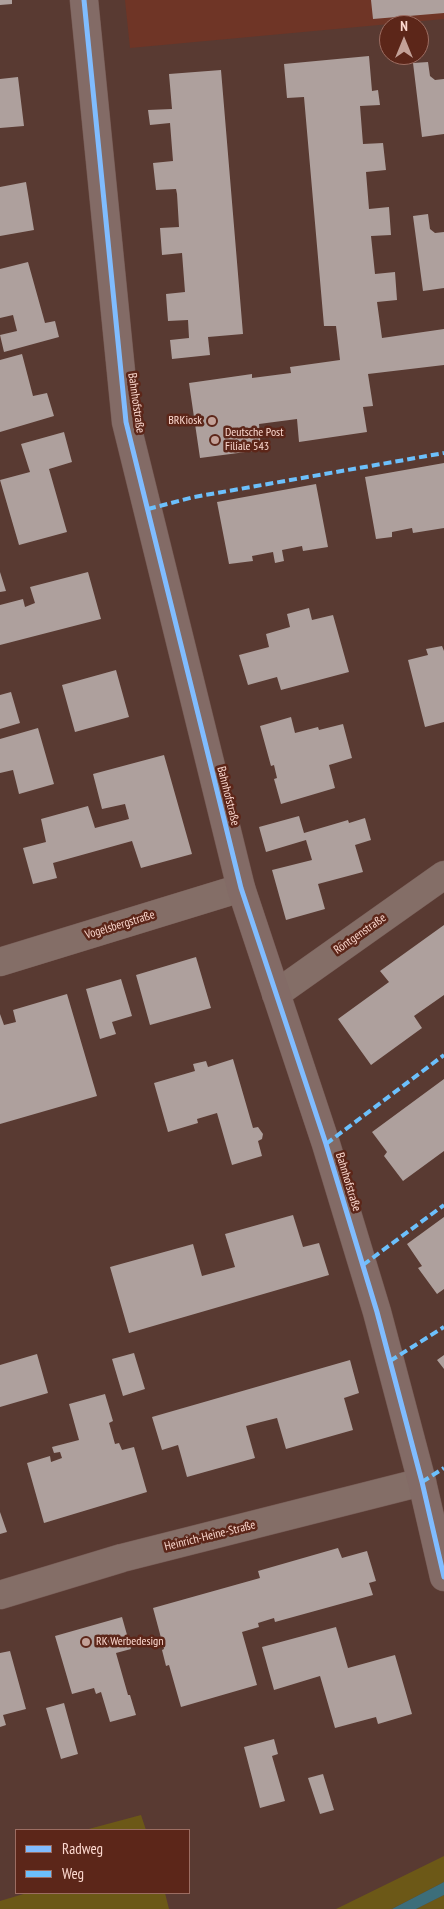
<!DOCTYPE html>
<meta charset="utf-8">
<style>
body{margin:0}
#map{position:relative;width:444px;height:1909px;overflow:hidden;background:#593a32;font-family:"PT Sans Narrow",sans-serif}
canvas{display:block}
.legend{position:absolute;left:15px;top:1829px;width:175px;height:65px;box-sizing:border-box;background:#5c2619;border:1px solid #9c6d62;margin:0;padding:6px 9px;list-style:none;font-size:15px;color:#fcd8cf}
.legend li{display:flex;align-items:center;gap:10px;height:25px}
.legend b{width:25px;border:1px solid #9c6d62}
.north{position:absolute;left:379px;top:15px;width:50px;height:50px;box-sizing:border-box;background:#5c2619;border:1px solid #9c6d62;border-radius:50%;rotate:0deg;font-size:14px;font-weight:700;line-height:20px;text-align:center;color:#fcd8cf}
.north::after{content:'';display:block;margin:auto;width:18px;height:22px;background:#c3a198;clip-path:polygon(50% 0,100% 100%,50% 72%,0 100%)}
</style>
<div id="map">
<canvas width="444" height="1909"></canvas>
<ul class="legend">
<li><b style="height:6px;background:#80bcff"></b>Radweg</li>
<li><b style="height:6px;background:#6cc0fc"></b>Weg</li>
</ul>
<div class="north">N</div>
</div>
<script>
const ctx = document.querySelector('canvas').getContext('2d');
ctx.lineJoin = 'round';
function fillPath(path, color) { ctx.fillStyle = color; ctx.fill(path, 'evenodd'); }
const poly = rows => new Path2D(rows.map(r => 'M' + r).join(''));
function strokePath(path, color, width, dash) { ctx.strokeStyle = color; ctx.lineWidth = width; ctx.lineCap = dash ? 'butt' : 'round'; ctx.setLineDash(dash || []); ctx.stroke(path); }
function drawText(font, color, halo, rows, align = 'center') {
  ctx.font = font + ' "PT Sans Narrow",sans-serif'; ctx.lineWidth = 5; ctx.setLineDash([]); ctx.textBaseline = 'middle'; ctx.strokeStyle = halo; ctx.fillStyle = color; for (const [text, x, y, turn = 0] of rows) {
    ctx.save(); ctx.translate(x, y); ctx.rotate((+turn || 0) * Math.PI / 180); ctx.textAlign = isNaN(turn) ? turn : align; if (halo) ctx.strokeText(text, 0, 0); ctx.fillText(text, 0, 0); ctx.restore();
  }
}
fillPath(poly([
 [125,0,444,0,444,19,130,48]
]), '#6f3526');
fillPath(poly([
 [141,1815,146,1830,85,1830],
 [444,1856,444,1882,392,1909,336,1909],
 [27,1893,165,1893,169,1909,0,1909,0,1901],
 [444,1895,444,1909,416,1909]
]), '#6c5817');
fillPath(poly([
 [444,1882,444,1895,416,1909,392,1909]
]), '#3c6e7a');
fillPath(poly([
 [0,0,12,0,12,4,0,5],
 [371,0,444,0,444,13,373,19],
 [369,56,372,91,378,90,380,105,360,106,363,144,383,143,386,170,366,172,369,209,389,207,391,235,371,236,375,274,395,272,397,300,377,302,382,338,444,329,444,365,368,374,373,406,363,407,367,432,299,442,297,419,259,424,261,450,200,458,189,383,252,374,252,378,291,373,290,367,340,360,336,326,324,326,304,97,287,98,284,64],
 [428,62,430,76,435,80,444,79,444,134,422,137,413,63],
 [221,70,243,334,208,337,210,355,172,359,170,340,189,338,188,320,168,321,167,308,166,294,185,292,182,253,162,255,160,228,179,227,177,194,176,189,156,190,153,163,173,161,170,123,150,125,148,110,172,109,169,74],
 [18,77,24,126,0,128,0,79],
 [26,182,34,230,0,236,0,187],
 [428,214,430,229,435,233,444,232,444,288,423,291,413,216],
 [28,262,45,323,55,321,59,337,4,352,0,335,17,331,13,315,0,318,0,269],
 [22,354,33,396,47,393,54,416,0,432,0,360],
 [64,432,72,462,49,469,67,532,19,545,0,480,30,472,21,444],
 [444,463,444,528,413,533,412,528,392,532,392,537,376,539,365,477],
 [316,484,328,547,303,551,302,546,282,550,284,561,275,563,273,552,252,556,253,561,229,564,217,502],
 [0,572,6,591,0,592],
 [88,572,101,619,0,645,0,605,23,599,25,607,35,603,30,587],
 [309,608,312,620,333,615,349,672,281,690,277,677,248,685,239,655,269,647,266,634,290,627,287,614],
 [442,646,444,651,444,722,425,727,408,660,428,655,426,649],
 [116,670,129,717,75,732,62,685],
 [11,692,20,723,0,729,0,695],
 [291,717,295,733,318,727,319,730,343,724,352,758,329,765,335,788,281,804,274,779,277,778,274,765,271,766,260,726],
 [38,728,54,784,19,794,13,770,0,773,0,739],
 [164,755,192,854,141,868,132,841,53,863,57,878,33,884,23,848,46,842,41,819,88,806,95,828,129,819,125,804,102,809,93,774],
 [299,816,304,833,348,820,349,823,365,818,371,840,355,845,363,872,318,884,325,909,286,920,272,870,312,860,306,840,266,852,259,827],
 [444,925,444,995,414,1016,422,1028,371,1065,338,1019,389,982,380,971],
 [196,957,211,1008,150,1025,136,975],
 [121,979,132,1016,112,1022,116,1034,100,1039,86,989],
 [67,994,97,1096,0,1124,0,1014,4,1025,16,1022,13,1010],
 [233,1059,253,1128,258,1127,263,1134,262,1139,258,1141,262,1156,232,1165,217,1113,197,1119,198,1123,168,1132,154,1083,195,1071,193,1064,206,1061,208,1067],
 [444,1079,444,1151,403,1181,384,1156,387,1152,372,1132],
 [293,1215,303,1247,319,1243,329,1275,129,1333,110,1267,193,1244,202,1276,235,1267,225,1234],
 [444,1217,444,1289,437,1294,418,1268,422,1266,407,1244],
 [134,1353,145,1389,123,1396,112,1359],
 [37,1354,48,1393,0,1407,0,1365],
 [444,1355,444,1369,437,1360],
 [350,1360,359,1393,344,1398,353,1430,286,1449,277,1418,261,1422,246,1426,255,1458,187,1477,178,1445,162,1450,152,1417],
 [105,1394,113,1421,109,1423,115,1444,119,1443,122,1450,134,1447,147,1492,44,1523,27,1463,50,1456,51,1462,62,1458,60,1452,54,1453,52,1447,79,1440,69,1404],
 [0,1512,7,1532,0,1534],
 [338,1548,342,1558,367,1551,376,1581,369,1583,373,1595,275,1622,274,1618,258,1623,259,1627,242,1632,257,1685,181,1707,169,1665,166,1666,162,1650,164,1649,153,1608,260,1578,258,1571],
 [122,1617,131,1649,116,1653,128,1695,130,1695,136,1715,110,1722,101,1692,96,1694,94,1688,72,1694,55,1636],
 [336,1627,348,1668,395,1655,412,1714,378,1724,376,1717,335,1728,320,1676,274,1690,262,1647],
 [10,1651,26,1709,3,1715,6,1725,0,1727,0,1653],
 [64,1703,78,1754,61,1759,46,1708],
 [274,1739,278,1754,272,1756,285,1801,260,1808,244,1747],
 [323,1774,334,1810,320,1814,308,1778]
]), '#aea09d');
const street = poly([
 [0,962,241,888],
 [276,994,444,875],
 [0,1595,122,1558,422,1482]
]);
const secondary = poly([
 [84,0,126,422,241,888,326,1144,377,1312,422,1482,444,1577]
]);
strokePath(street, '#755953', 29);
strokePath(secondary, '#755953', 29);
strokePath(street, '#846e67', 28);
strokePath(secondary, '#836b66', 28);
strokePath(poly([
 [148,509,194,497,444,453],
 [326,1144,444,1055],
 [363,1265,444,1205],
 [390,1361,444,1327],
 [422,1482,444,1468]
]), '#6cc0fc', 4, [8, 4]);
strokePath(poly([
 [84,0,126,422,241,888,326,1144,377,1312,422,1482,444,1577]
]), '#80bcff', 5);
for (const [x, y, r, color] of [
 [212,421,5,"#c3a198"],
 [215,440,5,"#c3a198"],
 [86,1642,5,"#c3a198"]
]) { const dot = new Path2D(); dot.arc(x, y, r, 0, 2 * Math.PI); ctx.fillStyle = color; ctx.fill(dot); strokePath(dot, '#5c2619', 2); }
drawText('12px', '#fcd8cf', '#5c2619', [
 ["Bahnhofstraße",136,403,82],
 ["Bahnhofstraße",228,796,76],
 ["Vogelsbergstraße",120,925,-17],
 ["Röntgenstraße",360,934,-35],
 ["Bahnhofstraße",348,1182,73],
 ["Heinrich-Heine-Straße",210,1536,-14]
]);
drawText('12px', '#fcd8cf', '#5c2619', [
 ["BRKiosk",202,421,"right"],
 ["Deutsche Post",225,433],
 ["Filiale 543",225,447],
 ["RK Werbedesign",96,1642]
], 'left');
</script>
